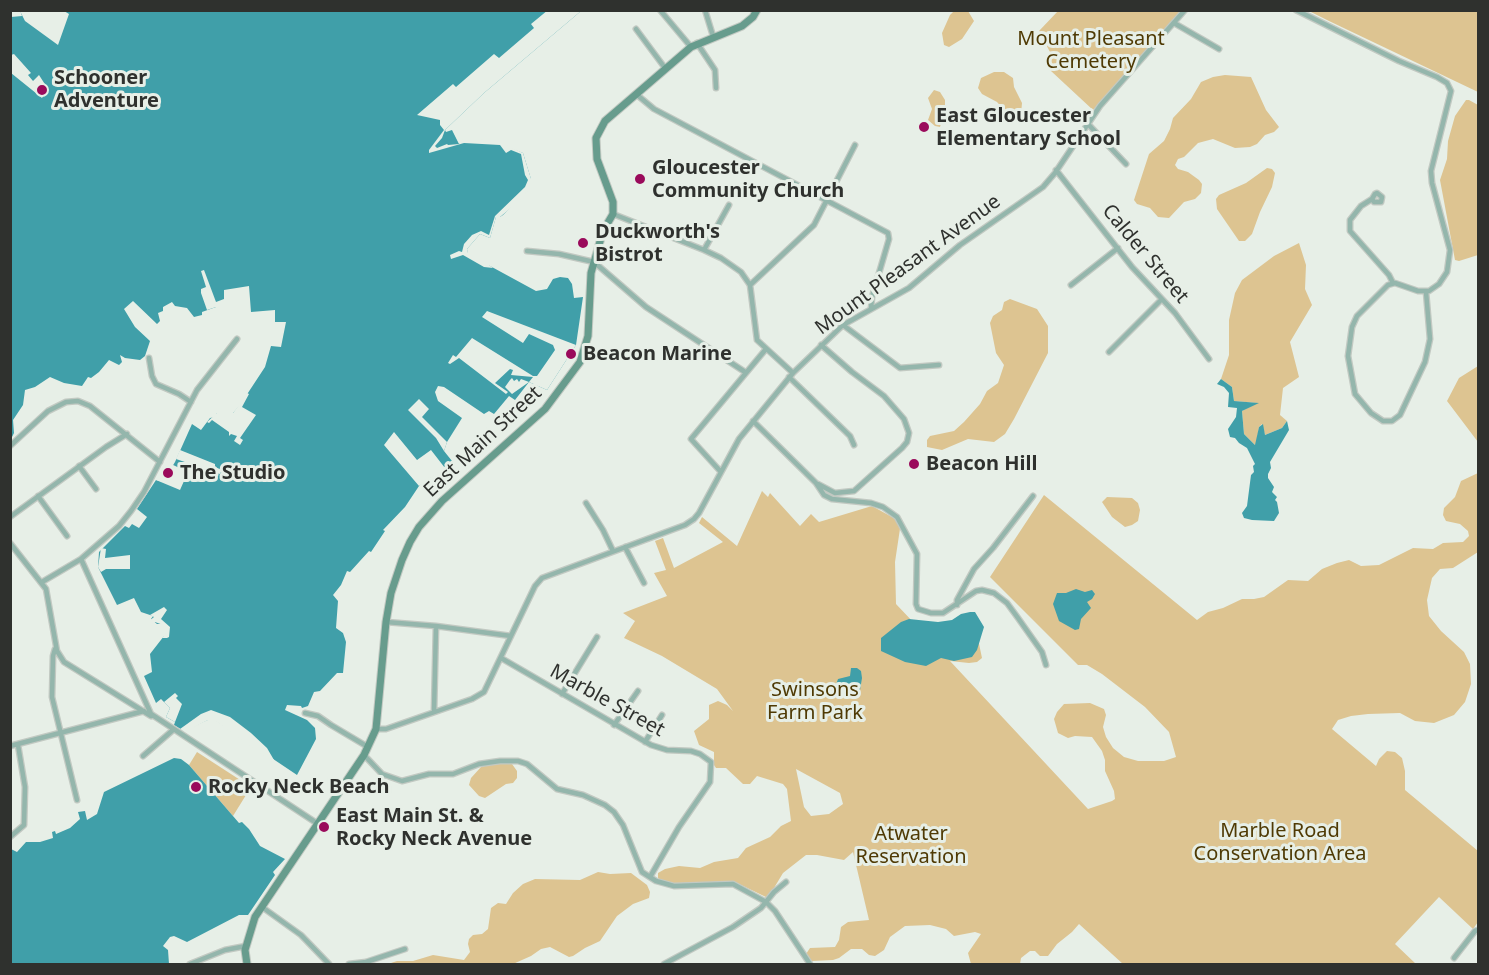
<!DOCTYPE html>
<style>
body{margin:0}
#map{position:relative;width:1489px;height:975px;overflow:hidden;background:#e7efe7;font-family:"Noto Sans",sans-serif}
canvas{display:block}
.frame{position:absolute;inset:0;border:12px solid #2f312e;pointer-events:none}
</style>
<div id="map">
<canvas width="1489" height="975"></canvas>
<div class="frame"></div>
</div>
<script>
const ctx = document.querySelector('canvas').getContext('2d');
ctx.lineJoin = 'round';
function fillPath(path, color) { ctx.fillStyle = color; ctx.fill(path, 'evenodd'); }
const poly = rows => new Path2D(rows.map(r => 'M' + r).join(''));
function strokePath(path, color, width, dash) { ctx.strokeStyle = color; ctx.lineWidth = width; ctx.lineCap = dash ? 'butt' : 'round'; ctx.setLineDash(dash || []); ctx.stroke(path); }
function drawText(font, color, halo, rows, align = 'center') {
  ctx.font = font + ' "Noto Sans",sans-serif'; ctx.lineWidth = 6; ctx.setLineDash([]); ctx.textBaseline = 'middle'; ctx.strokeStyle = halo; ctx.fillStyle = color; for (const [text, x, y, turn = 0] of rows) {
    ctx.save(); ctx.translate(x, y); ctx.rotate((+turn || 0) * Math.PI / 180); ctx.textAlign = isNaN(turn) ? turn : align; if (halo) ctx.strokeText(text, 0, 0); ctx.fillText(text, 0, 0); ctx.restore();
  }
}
fillPath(poly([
 [955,10,968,11,974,21,962,39,949,47,944,45,942,33,950,15],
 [1058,11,1058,10,1181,11,1093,110,1051,71,1049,65,1051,54,1039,31],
 [1309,11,1478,11,1478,92,1329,21],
 [994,72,1004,72,1013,78,1014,87,1022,103,1021,114,1018,122,1014,121,997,102,982,94,978,88,981,78],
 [1225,75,1251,77,1266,110,1279,127,1274,132,1265,135,1257,144,1250,147,1235,148,1213,139,1198,143,1184,157,1178,159,1175,165,1178,169,1188,172,1199,180,1202,184,1201,193,1195,199,1184,202,1169,218,1158,217,1150,208,1137,204,1134,200,1149,154,1164,141,1170,129,1173,118,1191,99,1201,82,1213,77],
 [934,90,940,92,945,100,945,110,940,127,935,126,928,120,932,109,928,98],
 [1466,100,1469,100,1478,105,1478,255,1459,261,1455,260,1440,180,1447,159,1448,141,1455,116],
 [1267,168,1272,169,1275,173,1272,187,1260,212,1252,234,1245,241,1239,241,1217,209,1216,199,1219,195,1246,183],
 [1299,243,1306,265,1305,289,1312,305,1290,342,1299,377,1283,388,1280,415,1287,421,1282,428,1265,435,1262,424,1259,427,1256,446,1244,434,1242,411,1257,403,1234,401,1232,387,1221,379,1229,355,1229,320,1235,293,1242,280,1274,256],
 [1010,299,1037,309,1048,326,1048,353,1014,419,1005,434,994,442,968,439,942,450,927,447,927,440,930,436,954,431,964,422,980,404,987,391,998,383,1004,365,996,353,990,323,993,316,1002,310,1004,302],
 [1478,366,1478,442,1447,401,1459,378],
 [1478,473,1478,552,1453,568,1440,569,1432,578,1427,600,1429,616,1441,631,1464,652,1470,664,1471,684,1465,702,1454,715,1434,723,1415,721,1400,713,1368,714,1351,716,1338,720,1332,729,1376,766,1379,759,1387,751,1395,752,1402,758,1405,771,1405,790,1478,851,1478,922,1473,929,1439,897,1395,944,1416,964,1123,964,1079,924,1072,932,1057,944,1048,956,1040,956,1035,951,1030,951,1021,958,1020,964,971,964,968,953,981,934,975,932,954,936,946,929,930,925,905,926,890,937,884,950,875,956,869,955,862,949,851,949,839,958,833,960,812,961,806,954,810,948,835,947,839,940,841,927,848,922,869,920,853,852,844,860,817,855,806,855,783,873,768,898,735,882,674,884,663,882,658,878,658,873,665,869,679,866,700,868,714,862,738,858,746,848,770,837,781,826,791,821,787,789,783,784,757,776,750,784,743,784,726,768,716,768,714,765,714,752,699,745,694,731,709,719,709,705,718,701,727,705,733,711,717,689,662,656,624,638,635,621,623,613,667,596,654,573,666,570,655,541,663,538,674,568,723,542,699,523,702,517,737,546,762,491,768,497,770,493,800,526,811,514,819,522,872,506,901,522,895,562,896,604,914,623,950,622,962,614,969,615,978,639,982,658,977,662,969,663,950,661,1088,809,1112,801,1115,799,1114,791,1105,771,1105,760,1102,751,1092,737,1075,736,1068,738,1058,733,1054,719,1057,712,1064,704,1090,703,1104,709,1106,715,1103,727,1106,737,1113,748,1124,757,1138,761,1164,761,1176,757,1169,732,1145,707,1102,674,1087,665,1078,665,990,577,1044,495,1197,620,1208,612,1223,608,1242,599,1254,599,1264,597,1288,580,1308,581,1322,569,1337,563,1349,560,1361,566,1379,565,1413,548,1433,549,1443,543,1463,542,1469,536,1468,531,1460,524,1446,521,1443,515,1444,508,1455,497,1461,481],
 [796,769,840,793,843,804,829,814,811,816,804,807],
 [1107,497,1132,498,1138,503,1140,510,1138,521,1132,525,1125,527,1112,517,1102,502],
 [197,752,251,787,233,816,189,765],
 [495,763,512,764,517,771,517,778,513,783,506,784,485,798,479,796,469,785,471,778,481,767],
 [598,872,610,874,631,873,647,885,650,892,649,898,633,904,617,916,600,941,585,948,573,956,569,957,550,947,541,949,531,956,513,964,388,964,397,961,413,961,433,955,464,960,470,952,468,944,469,939,473,935,482,934,488,929,491,908,498,903,506,904,513,893,523,884,535,879,580,880]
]), '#ddc491');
fillPath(poly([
 [20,10,581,11,484,93,445,130,446,132,452,130,459,144,464,141,500,144,523,153,531,179,523,195,503,215,500,217,496,217,490,238,480,234,467,249,468,254,536,291,547,289,553,279,560,277,568,278,572,284,574,298,583,297,576,345,547,390,529,382,515,400,509,396,494,414,489,411,484,414,444,387,438,386,435,392,438,401,462,418,447,442,444,451,452,461,419,486,405,507,383,530,385,531,371,552,369,551,350,572,347,571,341,585,333,595,338,601,336,628,343,633,346,642,343,673,337,673,320,691,314,692,308,706,302,708,301,706,287,705,285,710,307,720,315,728,316,739,297,775,212,718,184,731,174,725,175,722,166,717,170,708,161,699,156,703,144,676,152,672,150,654,164,636,168,636,164,624,157,624,151,619,153,616,141,612,134,598,117,605,98,567,99,552,125,526,129,528,132,524,139,528,147,517,137,509,156,480,163,482,175,462,192,424,201,430,210,418,215,417,217,413,233,413,240,405,265,367,271,346,281,347,286,322,275,322,275,310,251,312,249,286,224,290,224,299,216,302,216,307,202,312,202,315,194,317,187,308,175,306,172,302,163,307,163,311,158,313,160,321,157,324,133,301,124,309,135,327,150,341,145,356,140,360,125,358,120,355,122,362,119,365,109,360,99,372,91,378,88,377,82,386,64,383,50,377,35,387,25,390,23,405,13,420,14,433,11,439,11,17,22,16],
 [1221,379,1232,387,1234,401,1259,403,1242,411,1244,434,1255,445,1259,427,1263,424,1265,435,1282,428,1287,421,1289,430,1270,462,1271,468,1268,474,1268,478,1274,487,1272,492,1277,497,1275,500,1277,502,1279,513,1274,521,1252,520,1244,518,1242,513,1247,506,1251,475,1254,472,1253,466,1255,464,1247,448,1239,443,1235,438,1230,437,1228,429,1236,417,1237,408,1228,407,1229,393,1224,387,1217,384],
 [1076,589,1085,592,1092,590,1095,594,1092,599,1087,602,1091,608,1081,619,1079,629,1075,630,1059,621,1053,604,1057,593,1066,593],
 [970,612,975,612,984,627,977,650,972,657,954,661,941,658,926,666,905,662,881,651,881,638,901,622,909,619,938,622,952,620,961,614],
 [851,668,857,668,861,671,862,678,859,696,834,690,838,679,850,676],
 [174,758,181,759,189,765,239,823,242,822,249,829,260,846,285,859,273,872,275,875,248,915,239,915,187,942,174,936,170,937,163,946,168,950,169,964,11,964,11,849,17,852,26,842,40,842,53,838,52,832,55,831,56,834,70,828,80,819,78,812,85,811,87,820,97,814,104,792]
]), '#409fa9');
fillPath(poly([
 [548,10,581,11,484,93,445,130,442,138,435,146,437,148,447,144,448,145,459,144,463,139,481,139,500,142,523,153,532,182,529,189,518,202,500,217,496,217,490,238,480,234,467,249,468,253,489,264,489,265,493,268,484,267,463,255,451,259,450,255,459,251,462,252,464,244,472,235,481,231,489,235,495,216,525,187,528,180,525,175,521,154,511,150,506,153,500,145,464,143,429,153,429,150,444,130,440,125,440,120,417,115,453,84,456,87,494,54,499,58,534,28,531,24],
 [20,11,64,11,69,14,58,45,25,21],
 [14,54,31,73,28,75,33,81,39,75,48,89,42,98,11,73,11,55],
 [204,270,216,302,216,307,207,310,201,293,201,289,206,287,201,271],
 [487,311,576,345,547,390,529,382,512,394,505,387,510,380,512,378,514,381,517,379,519,382,521,379,529,382,533,377,511,375,513,370,510,369,495,383,508,392,506,394,459,358,450,364,448,363,453,355,456,357,472,338,533,376,537,376,555,350,553,345,529,334,523,343,482,317],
 [245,392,249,394,242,407,256,415,240,438,243,440,240,445,234,441,237,436,231,434,229,436,229,432,212,420,209,423,207,422,217,413,233,413,239,405],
 [419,399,429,409,422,417,447,442,444,451,436,438,408,410],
 [394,432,417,460,431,450,445,468,419,486,384,445],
 [180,450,215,464,215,467,222,470,220,474,176,459],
 [171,464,188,472,180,490,156,480,157,477,162,479],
 [101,548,106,549,105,558,130,555,130,569,106,569,101,572,98,567],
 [164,607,167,610,161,619,170,627,169,637,167,638,162,638,166,633,163,625,155,622,153,624,149,621,154,617,150,615],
 [175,693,178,696,176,698,182,704,175,722,166,717,170,708,164,702],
 [211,710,230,717,251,733,267,748,274,760,272,762,217,722,208,720,185,732,180,729,201,714]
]), '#e7efe7');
const street = poly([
 [660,10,691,47],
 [705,10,713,36],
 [1296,10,1399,61,1437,77,1447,83,1451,91,1431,171,1432,183,1450,250,1447,272,1439,284,1429,291,1418,291,1395,283,1388,285,1357,316,1352,327,1348,356,1355,394,1371,413,1383,421,1392,421,1400,415,1425,362,1430,339,1426,292],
 [1174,23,1219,49],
 [636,29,665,68],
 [697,43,715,70,716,88],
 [636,94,654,109,888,233,889,239,872,297,871,309],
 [1087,123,1126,164],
 [1056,170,1132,267,1175,313,1209,359],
 [1372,199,1375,194,1377,193,1382,197,1381,202,1374,202,1372,199,1361,206,1350,220,1350,231,1389,275,1393,283],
 [613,214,704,250,721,258,741,272,750,285,757,340,793,373],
 [704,250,729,205],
 [527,251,559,254,594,262,646,307,745,372],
 [750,285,814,225,855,145],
 [1071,285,1118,248],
 [843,325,900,368,939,365],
 [1109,352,1161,300],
 [149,358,152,376,156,384,179,394,191,402],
 [789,377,850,436,854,445],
 [753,421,816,483,824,495,832,499,871,503,883,507,897,517,917,554,916,604,918,609,931,613,943,613,976,591,982,590,994,593,1007,603,1018,618,1042,652,1046,665],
 [10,446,48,411,66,402,78,401,90,406,160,462],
 [79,466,96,489],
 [721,472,691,439,766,349],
 [818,484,835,493,854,491,902,448,907,442,909,433,904,419,884,396,852,372,821,345],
 [38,496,67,536],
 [586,503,603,530,613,551],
 [10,517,106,447,127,434],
 [10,543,46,589,57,651,64,662,151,716],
 [625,547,644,583],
 [81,559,151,714,318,824],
 [42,582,81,559,119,526,131,511,144,492,197,390,237,339],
 [957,605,957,600,974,569,993,548,1033,496],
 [386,622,436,626,511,636],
 [55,649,53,656,52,697,77,800],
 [501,658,651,745,667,750,691,751,700,754,711,762,710,782,679,827,650,877],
 [562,694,597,637],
 [434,712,436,626],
 [305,713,318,716,331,725,368,747],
 [614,725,638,691],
 [376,729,386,729,472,699,484,692,535,586,542,578,685,525,694,519,699,513,739,439,793,373,843,325,909,288,960,245,1043,187,1055,173,1100,106,1185,10],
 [645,742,662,715],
 [10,746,144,711],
 [364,755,382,774,402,781,429,774,453,774,479,764,500,761,518,761,527,764,557,789,583,795,605,805,614,812,623,825,642,872,656,881,674,886,733,884,766,902,775,911,810,964],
 [143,756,173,730],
 [10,837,24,825,25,787,18,745],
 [262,907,301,935,329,964],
 [1454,958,1475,931,1478,930],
 [190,964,225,950,246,946],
 [349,964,366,962,405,949],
 [664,964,733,927,761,908,774,892,786,882]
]);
const secondary = poly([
 [247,964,245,950,255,917,364,755,376,729,386,622,391,593,402,560,410,542,419,527,442,501,545,409,580,362,588,336,591,273,603,231,613,214,613,202,597,159,596,138,605,121,691,47,742,26,753,17,757,10]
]);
strokePath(street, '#c2c9c2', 7);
strokePath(secondary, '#c2c9c2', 9);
strokePath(street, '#94b6ac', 4.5);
strokePath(secondary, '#679c8d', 7);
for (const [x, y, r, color] of [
 [42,90,6,"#9a0a5b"],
 [924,127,6,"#9a0a5b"],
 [640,179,6,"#9a0a5b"],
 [583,243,6,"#9a0a5b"],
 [571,354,6,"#9a0a5b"],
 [914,464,6,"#9a0a5b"],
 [168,473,6,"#9a0a5b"],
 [196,787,6,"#9a0a5b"],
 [324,827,6,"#9a0a5b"]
]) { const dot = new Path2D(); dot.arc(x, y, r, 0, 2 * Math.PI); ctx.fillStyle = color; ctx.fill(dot); strokePath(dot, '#e7efe7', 2); }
drawText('20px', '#4f3a04', '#e7efe7', [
 ["Mount Pleasant",1091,39],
 ["Cemetery",1091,62],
 ["Swinsons",815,690],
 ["Farm Park",815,713],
 ["Marble Road",1280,831],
 ["Conservation Area",1280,854],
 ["Atwater",911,834],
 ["Reservation",911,857]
]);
drawText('bold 20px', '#2f312e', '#e7efe7', [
 ["Schooner",54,78],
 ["Adventure",54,101],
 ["East Gloucester",936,116],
 ["Elementary School",936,139],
 ["Gloucester",652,168],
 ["Community Church",652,191],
 ["Duckworth's",595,232],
 ["Bistrot",595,255],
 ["Beacon Marine",583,354],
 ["Beacon Hill",926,464],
 ["The Studio",180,473],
 ["Rocky Neck Beach",208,787],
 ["East Main St. &",336,816],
 ["Rocky Neck Avenue",336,839]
], 'left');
drawText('20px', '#2f312e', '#e7efe7', [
 ["Calder Street",1145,254,50],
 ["Mount Pleasant Avenue",908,265,-36],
 ["East Main Street",483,442,-43],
 ["Marble Street",607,701,29]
]);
</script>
